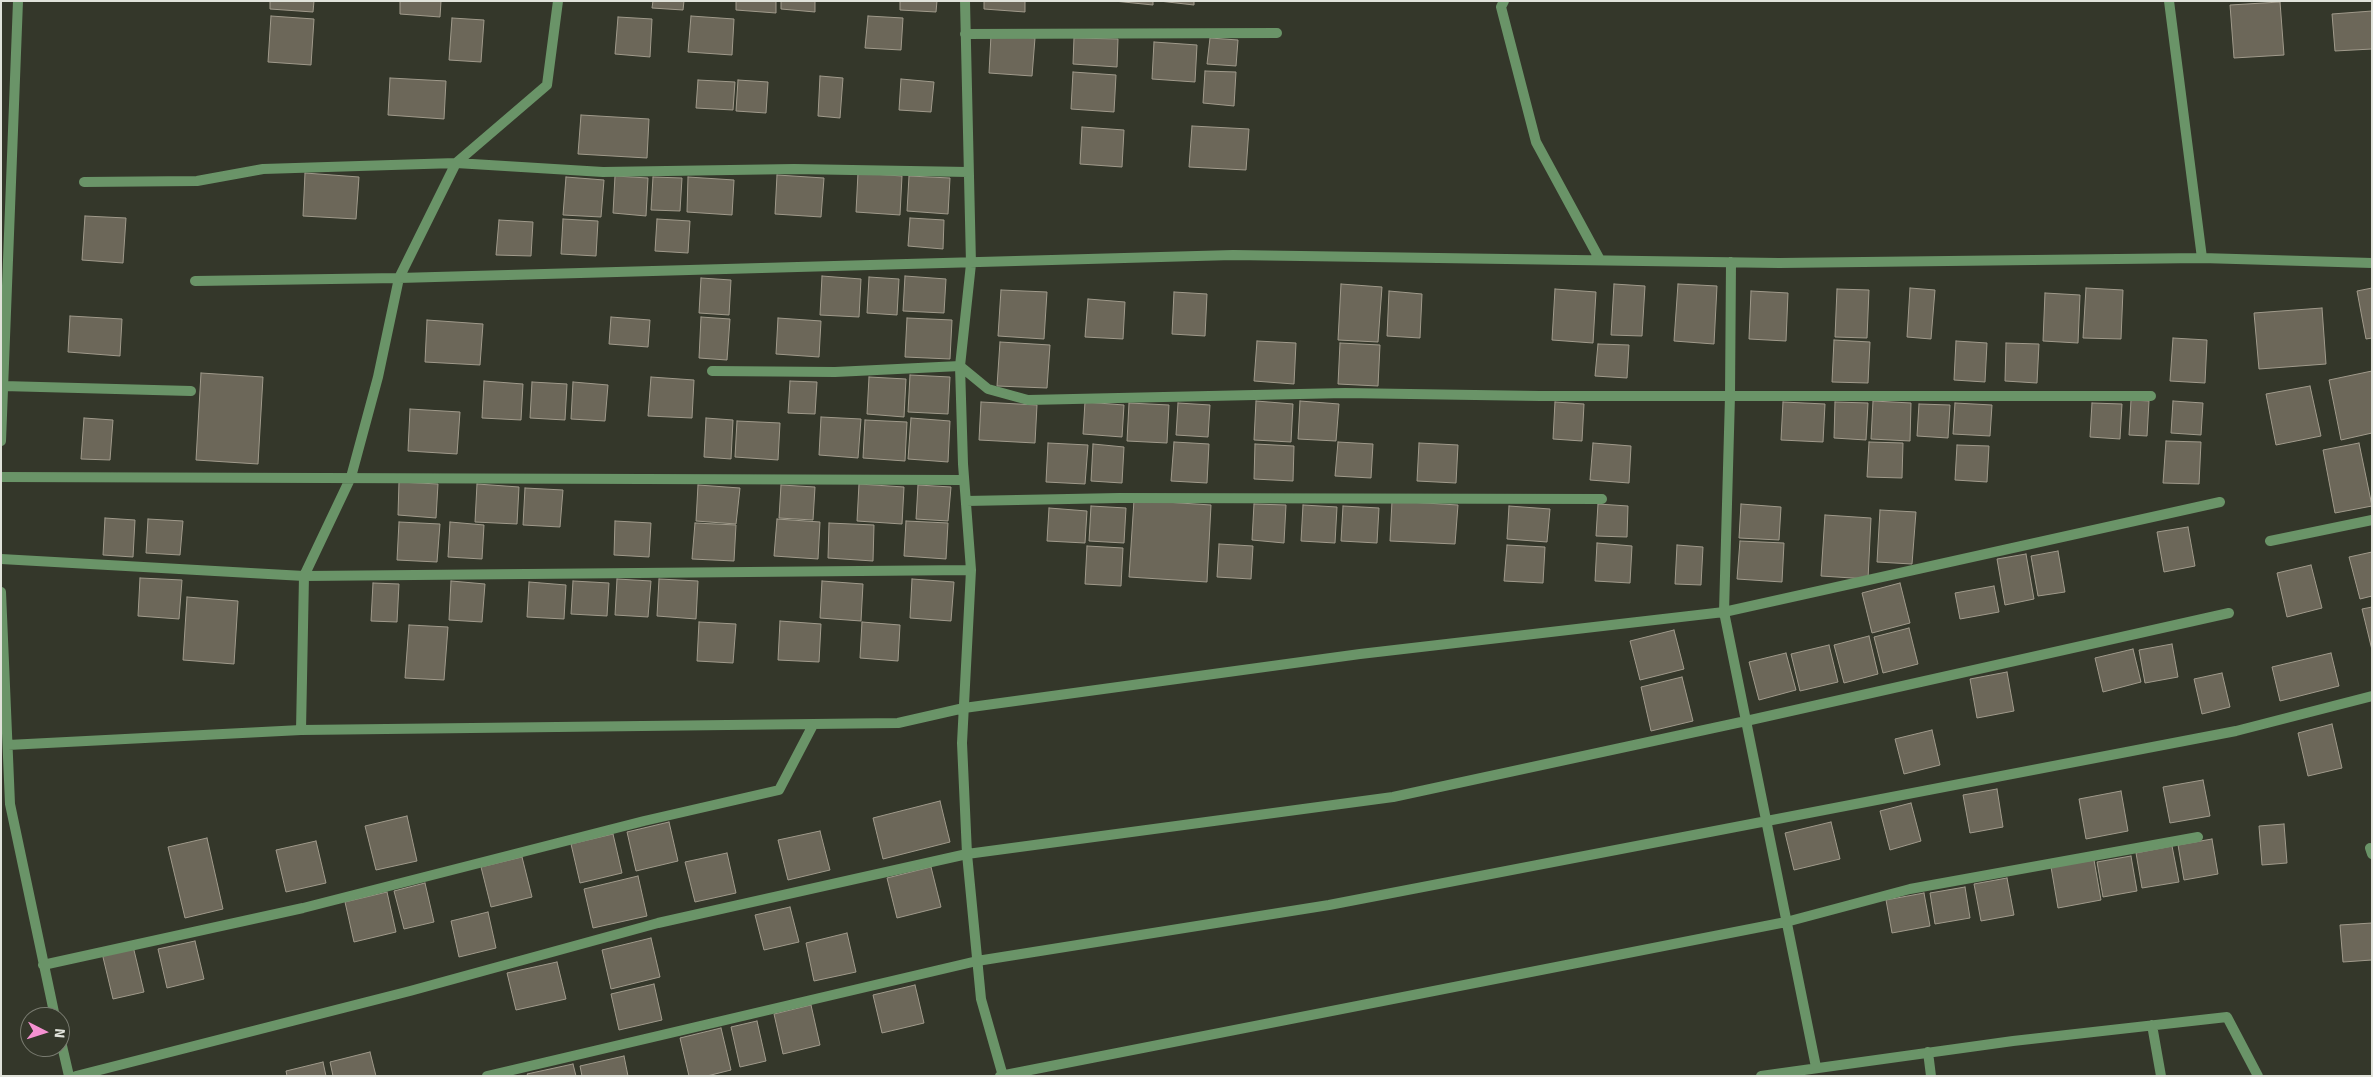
<!DOCTYPE html>
<style>
body{margin:0}
#map{position:relative;width:2373px;height:1077px;overflow:hidden;background:#34372a;font-family:Signika,sans-serif}
canvas{display:block}
.frame{position:absolute;inset:0;border:2px solid #e0e2da;pointer-events:none}
.north{position:absolute;left:20px;top:1007px;width:50px;height:50px;box-sizing:border-box;background:#34372a;border:1px solid #797b70;border-radius:50%;rotate:95deg;font-size:14px;font-weight:700;line-height:20px;text-align:center;color:#e0e2da}
.north::after{content:'';display:block;margin:auto;width:18px;height:22px;background:#f591d1;clip-path:polygon(50% 0,100% 100%,50% 72%,0 100%)}
</style>
<div id="map">
<canvas width="2373" height="1077"></canvas>
<div class="frame"></div>
<div class="north">N</div>
</div>
<script>
const ctx = document.querySelector('canvas').getContext('2d');
ctx.lineJoin = 'round';
function fillPath(path, color) { ctx.fillStyle = color; ctx.fill(path, 'evenodd'); }
const poly = rows => new Path2D(rows.map(r => 'M' + r).join(''));
function strokePath(path, color, width, dash) { ctx.strokeStyle = color; ctx.lineWidth = width; ctx.lineCap = dash ? 'butt' : 'round'; ctx.setLineDash(dash || []); ctx.stroke(path); }
const building = poly([
 [270,1,314,1,313,12,270,9,270,1],
 [400,1,441,1,440,17,400,14,400,1],
 [653,1,684,1,683,10,652,8,653,1],
 [736,1,776,1,776,13,736,10,736,1],
 [781,1,815,1,815,12,781,9,781,1],
 [900,1,937,1,936,12,900,10,900,1],
 [984,1,1025,1,1025,12,984,9,984,1],
 [1114,1,1153,1,1153,5,1114,1],
 [1159,1,1194,1,1194,5,1159,1],
 [2280,2,2284,55,2234,58,2230,5,2280,2],
 [2372,11,2372,49,2335,51,2332,14,2372,11],
 [271,16,314,19,311,65,268,62,271,16],
 [691,16,734,19,732,55,688,52,691,16],
 [868,16,903,18,901,50,865,48,868,16],
 [618,17,652,19,650,57,615,54,618,17],
 [452,18,484,20,481,62,449,60,452,18],
 [991,35,1035,38,1032,76,989,73,991,35],
 [1074,38,1118,39,1117,67,1073,64,1074,38],
 [1210,38,1238,40,1236,66,1207,64,1210,38],
 [1154,42,1197,45,1195,82,1152,79,1154,42],
 [1205,71,1236,72,1234,106,1203,103,1205,71],
 [1073,72,1116,75,1114,112,1071,109,1073,72],
 [820,76,843,78,840,118,818,116,820,76],
 [390,78,446,81,444,119,388,115,390,78],
 [901,79,934,82,931,112,899,110,901,79],
 [698,80,735,82,733,110,696,108,698,80],
 [738,80,768,82,766,113,736,111,738,80],
 [581,115,649,119,647,158,578,154,581,115],
 [1192,126,1249,129,1246,170,1189,167,1192,126],
 [1082,127,1124,130,1122,167,1080,164,1082,127],
 [305,173,359,177,356,219,303,216,305,173],
 [858,173,902,176,900,215,856,212,858,173],
 [777,175,824,178,821,217,775,214,777,175],
 [615,176,648,178,646,216,613,213,615,176],
 [909,176,950,178,948,214,907,211,909,176],
 [566,177,604,180,601,217,563,215,566,177],
 [653,177,682,178,680,211,651,210,653,177],
 [688,177,734,180,732,215,687,212,688,177],
 [85,216,126,218,123,263,82,260,85,216],
 [910,218,944,220,943,249,908,246,910,218],
 [563,219,598,221,596,256,561,254,563,219],
 [657,219,690,221,688,253,655,251,657,219],
 [499,220,533,222,531,256,496,255,499,220],
 [822,276,861,279,859,317,820,315,822,276],
 [905,276,946,279,944,313,903,311,905,276],
 [869,277,899,279,897,315,867,313,869,277],
 [701,278,731,280,729,315,699,313,701,278],
 [1341,284,1382,287,1378,342,1338,340,1341,284],
 [1614,284,1645,286,1642,336,1611,335,1614,284],
 [1678,284,1717,286,1714,344,1674,341,1678,284],
 [1910,288,1935,290,1931,339,1907,337,1910,288],
 [2086,288,2123,290,2121,339,2083,338,2086,288],
 [2372,288,2372,338,2366,339,2357,291,2372,288],
 [1555,289,1596,292,1593,343,1552,340,1555,289],
 [1837,289,1869,290,1867,338,1835,337,1837,289],
 [1001,290,1047,292,1044,339,998,336,1001,290],
 [1389,291,1422,294,1420,338,1387,336,1389,291],
 [1751,291,1788,293,1786,341,1749,339,1751,291],
 [1174,292,1207,294,1205,336,1172,334,1174,292],
 [2045,293,2080,295,2078,343,2043,341,2045,293],
 [1088,299,1125,302,1123,339,1085,337,1088,299],
 [2322,308,2326,364,2259,369,2254,313,2322,308],
 [70,316,122,319,120,356,68,352,70,316],
 [611,317,650,320,648,347,609,344,611,317],
 [701,317,730,319,727,360,699,358,701,317],
 [778,318,821,321,819,357,776,354,778,318],
 [907,318,952,320,950,359,905,357,907,318],
 [427,320,483,324,480,365,425,362,427,320],
 [2173,338,2207,340,2205,383,2170,381,2173,338],
 [1834,340,1870,342,1868,383,1832,382,1834,340],
 [1257,341,1296,343,1294,384,1254,381,1257,341],
 [1956,341,1987,343,1985,382,1954,380,1956,341],
 [1000,342,1050,345,1047,388,997,386,1000,342],
 [1340,343,1380,345,1378,386,1338,384,1340,343],
 [2006,343,2039,344,2037,383,2005,381,2006,343],
 [1598,344,1629,345,1627,378,1595,376,1598,344],
 [2372,371,2372,433,2341,440,2329,380,2372,371],
 [201,373,263,377,258,464,196,460,201,373],
 [910,375,950,377,948,414,908,412,910,375],
 [651,377,694,380,692,418,648,416,651,377],
 [869,377,906,379,904,417,867,414,869,377],
 [484,381,523,384,521,420,482,418,484,381],
 [790,381,817,382,815,414,788,413,790,381],
 [532,382,567,384,565,420,530,418,532,382],
 [573,382,608,385,605,421,571,419,573,382],
 [2310,386,2321,436,2276,445,2266,394,2310,386],
 [2131,400,2149,401,2147,436,2129,435,2131,400],
 [1256,401,1293,404,1291,442,1254,440,1256,401],
 [1300,401,1339,404,1336,441,1298,439,1300,401],
 [1873,401,1911,403,1910,441,1871,439,1873,401],
 [2173,401,2203,403,2201,435,2171,433,2173,401],
 [981,402,1037,405,1035,443,979,440,981,402],
 [1085,402,1124,405,1122,437,1083,434,1085,402],
 [1555,402,1584,404,1582,441,1553,439,1555,402],
 [1783,402,1825,404,1823,442,1781,440,1783,402],
 [1835,402,1868,403,1866,440,1834,438,1835,402],
 [1129,403,1169,405,1167,443,1127,441,1129,403],
 [1178,403,1210,405,1208,437,1176,435,1178,403],
 [1955,403,1992,405,1990,436,1953,434,1955,403],
 [2092,403,2122,404,2120,439,2090,437,2092,403],
 [1919,404,1950,405,1948,438,1917,436,1919,404],
 [410,409,460,412,457,454,408,451,410,409],
 [821,417,861,419,858,458,819,455,821,417],
 [84,418,113,420,110,460,81,459,84,418],
 [706,418,733,420,731,459,704,457,706,418],
 [911,418,950,421,948,462,908,459,911,418],
 [865,420,907,422,905,461,863,458,865,420],
 [737,421,780,423,778,460,735,457,737,421],
 [2166,441,2201,442,2199,484,2163,483,2166,441],
 [1174,442,1209,444,1207,483,1171,481,1174,442],
 [1338,442,1373,444,1371,478,1335,476,1338,442],
 [1869,442,1903,443,1902,478,1867,477,1869,442],
 [1048,443,1088,445,1085,484,1046,482,1048,443],
 [1419,443,1458,445,1456,483,1417,481,1419,443],
 [1593,443,1631,446,1629,483,1590,480,1593,443],
 [2359,443,2372,506,2335,513,2323,450,2359,443],
 [1093,444,1124,447,1122,483,1091,481,1093,444],
 [1255,444,1294,446,1293,481,1254,479,1255,444],
 [1957,445,1989,446,1987,482,1955,480,1957,445],
 [399,482,438,484,436,518,398,515,399,482],
 [477,484,519,487,517,524,475,522,477,484],
 [859,484,904,487,902,524,857,521,859,484],
 [698,485,740,488,736,524,696,521,698,485],
 [781,485,815,487,813,520,779,518,781,485],
 [918,485,951,487,948,521,916,519,918,485],
 [525,488,563,490,560,527,523,525,525,488],
 [1134,500,1211,505,1207,582,1129,577,1134,500],
 [1392,501,1458,505,1455,544,1390,541,1392,501],
 [1254,504,1286,505,1284,543,1252,540,1254,504],
 [1598,504,1628,506,1627,537,1596,536,1598,504],
 [1741,504,1781,507,1779,540,1739,538,1741,504],
 [1303,505,1337,507,1335,543,1301,541,1303,505],
 [1091,506,1126,508,1124,543,1089,541,1091,506],
 [1343,506,1379,508,1377,543,1341,541,1343,506],
 [1509,506,1550,509,1547,542,1507,539,1509,506],
 [1049,508,1087,511,1085,543,1047,541,1049,508],
 [1880,510,1916,512,1912,564,1877,562,1880,510],
 [1825,515,1871,518,1868,579,1821,576,1825,515],
 [105,518,135,520,133,557,103,555,105,518],
 [148,519,183,521,180,555,146,553,148,519],
 [777,519,820,522,818,559,774,556,777,519],
 [615,521,651,523,649,557,614,555,615,521],
 [906,521,948,523,946,559,904,556,906,521],
 [399,522,440,524,437,562,397,560,399,522],
 [450,522,484,525,482,559,448,557,450,522],
 [695,523,736,525,734,561,692,559,695,523],
 [829,523,874,525,873,561,828,558,829,523],
 [2188,527,2195,566,2164,572,2157,532,2188,527],
 [1740,541,1784,543,1782,582,1737,579,1740,541],
 [1597,543,1632,546,1630,583,1595,581,1597,543],
 [1219,544,1253,546,1251,579,1217,577,1219,544],
 [1507,545,1545,547,1543,583,1504,581,1507,545],
 [1677,545,1703,547,1701,585,1675,584,1677,545],
 [1087,546,1123,548,1121,586,1085,584,1087,546],
 [2058,551,2065,592,2038,596,2031,556,2058,551],
 [2372,552,2372,596,2360,599,2349,557,2372,552],
 [2026,554,2034,599,2005,605,1997,559,2026,554],
 [2311,565,2322,608,2287,617,2277,573,2311,565],
 [140,578,182,580,179,619,138,616,140,578],
 [617,579,651,581,648,617,615,615,617,579],
 [659,579,698,581,696,619,657,616,659,579],
 [912,579,954,582,951,621,910,618,912,579],
 [451,581,485,584,482,622,449,620,451,581],
 [573,581,609,583,607,616,571,614,573,581],
 [822,581,863,584,861,621,820,618,822,581],
 [529,582,566,585,564,619,527,617,529,582],
 [373,583,399,584,397,622,371,621,373,583],
 [1900,583,1910,623,1872,633,1862,593,1900,583],
 [1994,586,1999,612,1960,619,1955,593,1994,586],
 [187,597,238,601,234,664,183,660,187,597],
 [2372,607,2372,650,2362,609,2372,607],
 [780,621,821,624,819,662,778,660,780,621],
 [699,622,736,624,733,663,697,661,699,622],
 [862,622,900,625,898,661,860,658,862,622],
 [409,625,448,627,444,680,405,678,409,625],
 [1909,628,1918,664,1883,673,1874,637,1909,628],
 [1674,630,1684,669,1640,680,1630,641,1674,630],
 [1869,636,1878,674,1844,683,1834,645,1869,636],
 [2172,644,2178,677,2145,683,2139,650,2172,644],
 [1829,645,1838,682,1800,691,1791,654,1829,645],
 [2133,649,2141,682,2103,692,2095,658,2133,649],
 [1786,653,1796,690,1759,700,1749,662,1786,653],
 [2331,653,2339,686,2280,701,2272,667,2331,653],
 [2007,672,2014,711,1977,718,1970,679,2007,672],
 [2222,673,2230,707,2202,714,2194,679,2222,673],
 [1682,677,1693,721,1651,731,1641,687,1682,677],
 [2332,724,2342,768,2308,776,2298,733,2332,724],
 [1932,730,1940,765,1904,774,1895,739,1932,730],
 [2203,780,2210,816,2170,823,2163,787,2203,780],
 [1997,789,2003,827,1970,833,1963,795,1997,789],
 [2121,791,2128,831,2086,839,2079,799,2121,791],
 [940,801,950,842,883,859,873,818,940,801],
 [1911,803,1921,841,1890,850,1880,811,1911,803],
 [407,816,417,861,376,870,365,826,407,816],
 [669,822,678,861,636,871,627,832,669,822],
 [1831,822,1840,859,1794,870,1785,833,1831,822],
 [2284,824,2287,863,2262,865,2259,826,2284,824],
 [820,831,830,870,788,880,778,840,820,831],
 [613,834,622,873,580,883,571,844,613,834],
 [207,838,223,909,185,918,168,847,207,838],
 [2212,839,2218,874,2184,880,2178,845,2212,839],
 [316,841,326,883,286,892,276,850,316,841],
 [2172,846,2179,882,2142,888,2136,853,2172,846],
 [727,853,736,893,695,902,685,862,727,853],
 [2131,856,2137,891,2103,897,2097,862,2131,856],
 [522,857,532,897,491,907,481,867,522,857],
 [2094,860,2101,900,2058,908,2051,867,2094,860],
 [931,867,941,907,897,918,887,878,931,867],
 [638,876,647,916,593,928,584,889,638,876],
 [2007,878,2014,915,1981,921,1974,884,2007,878],
 [425,883,434,922,404,929,394,891,425,883],
 [1965,887,1970,918,1935,924,1930,893,1965,887],
 [387,892,396,932,354,942,345,902,387,892],
 [1924,893,1930,926,1892,933,1886,900,1924,893],
 [790,907,799,942,764,950,755,915,790,907],
 [488,912,496,948,459,957,451,921,488,912],
 [2372,923,2372,960,2343,962,2340,925,2372,923],
 [847,933,856,972,814,981,806,943,847,933],
 [651,938,660,977,611,989,602,950,651,938],
 [195,941,204,979,167,988,158,949,195,941],
 [133,946,144,992,113,999,102,953,133,946],
 [557,962,566,999,516,1010,507,973,557,962],
 [654,984,662,1020,619,1030,611,994,654,984],
 [915,985,924,1023,882,1033,873,995,915,985],
 [811,1005,820,1045,783,1054,774,1014,811,1005],
 [757,1021,766,1061,740,1067,731,1027,757,1021],
 [721,1028,731,1070,707,1076,689,1076,680,1038,721,1028],
 [370,1052,376,1076,333,1076,330,1062,370,1052],
 [624,1056,628,1076,582,1076,580,1066,624,1056],
 [323,1062,326,1076,287,1076,286,1071,323,1062],
 [573,1064,576,1076,528,1076,527,1074,573,1064]
]);
fillPath(building, '#6c6759');
strokePath(building, '#a09a8b', 1);
strokePath(poly([
 [2370,848,2372,854]
]), '#6a9468', 10);
strokePath(poly([
 [965,1,971,264,960,366,963,464,971,570,962,743,967,854,981,999,1003,1076],
 [1504,1,1501,7,1536,142,1600,260],
 [2169,1,2202,258,2372,263],
 [965,34,1277,33],
 [84,182,197,181,263,169,456,163,603,172,794,169,968,172],
 [1731,262,1730,396,1724,612,1816,1067],
 [195,281,399,278,1233,255,1779,263,2202,258],
 [712,371,835,372,960,366,988,389,1028,400,1345,393,1540,396,2151,396],
 [3,386,191,391],
 [1,441,18,1],
 [1,477,964,480],
 [966,501,1119,498,1602,499],
 [2270,541,2372,520],
 [1,559,304,576,971,570],
 [1,592,10,804,55,1017],
 [301,730,304,576,351,477,378,377,399,278,456,163,547,85,558,1],
 [8,745,301,730,898,723,964,708,1360,654,1724,612,2220,502],
 [43,965,303,908,644,821,779,790,813,725],
 [2152,1025,2161,1076],
 [60,1037,69,1076],
 [1928,1052,1931,1076],
 [76,1076,410,991,658,923,967,854,1393,797,1746,721,2229,613],
 [487,1076,977,961,1329,905,2236,731,2372,696],
 [1000,1076,1786,922,1910,889,2198,837],
 [1761,1076,2013,1041,2227,1017,2258,1076]
]), '#6a9468', 10);
</script>
